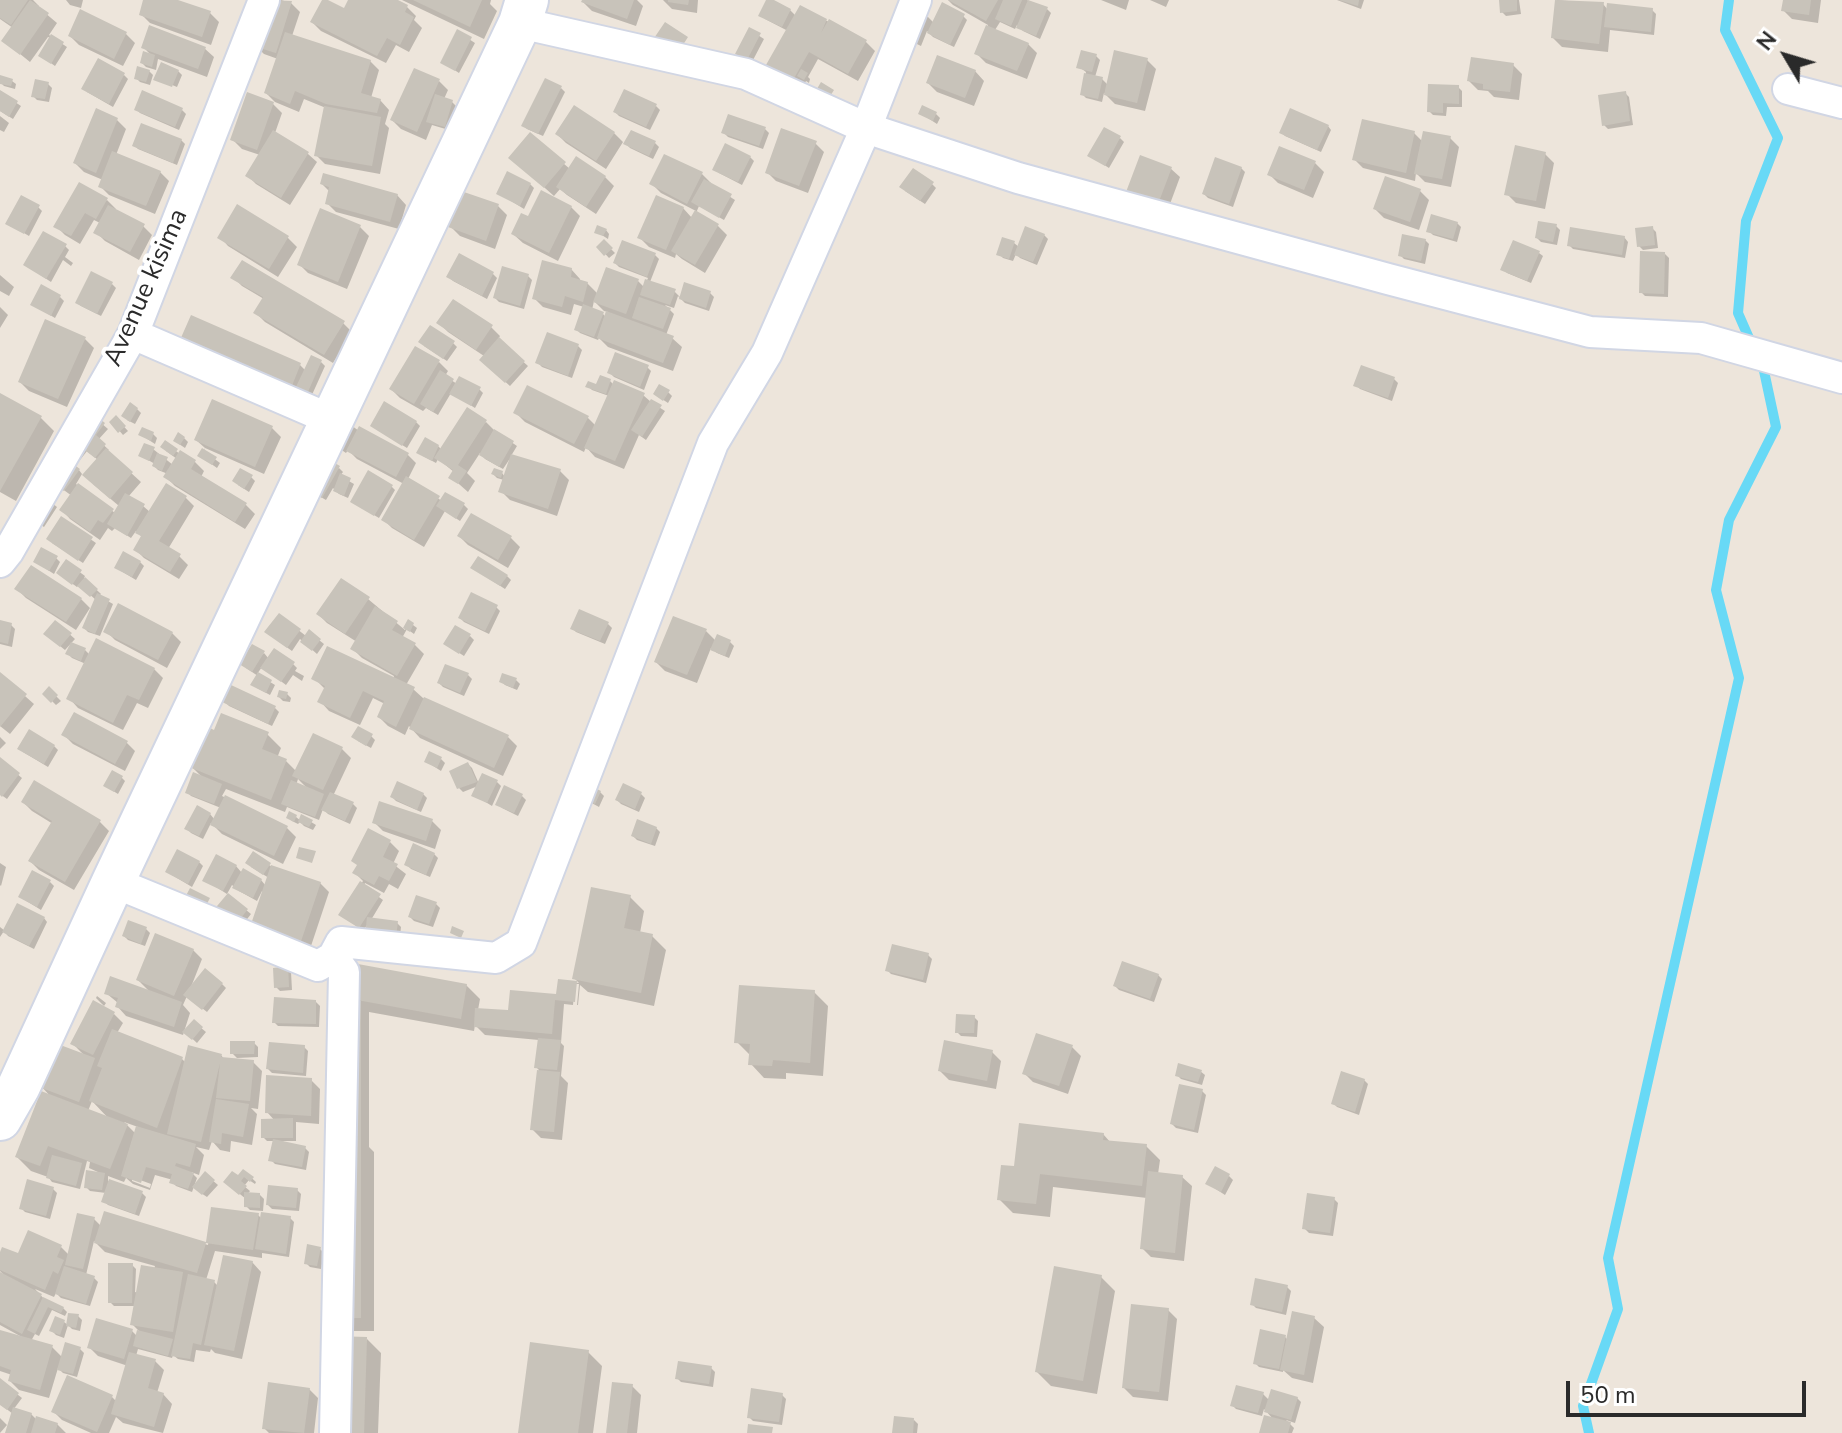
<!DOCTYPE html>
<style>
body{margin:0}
#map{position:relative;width:1842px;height:1433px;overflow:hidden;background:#ede5db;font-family:"Nunito Sans",sans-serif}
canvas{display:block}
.north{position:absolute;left:1746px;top:16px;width:80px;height:80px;-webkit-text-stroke:6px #fff;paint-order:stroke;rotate:308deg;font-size:22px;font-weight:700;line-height:32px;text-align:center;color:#2a2a2a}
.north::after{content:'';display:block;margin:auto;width:28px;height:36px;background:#2a2a2a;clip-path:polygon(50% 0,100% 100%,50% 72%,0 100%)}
.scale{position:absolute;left:1566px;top:1381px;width:240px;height:36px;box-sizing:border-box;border:4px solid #2a2a2a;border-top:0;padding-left:10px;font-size:24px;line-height:28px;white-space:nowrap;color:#2a2a2a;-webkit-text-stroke:6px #fff;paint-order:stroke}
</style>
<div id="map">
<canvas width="1842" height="1433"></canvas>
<div class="north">N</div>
<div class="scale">50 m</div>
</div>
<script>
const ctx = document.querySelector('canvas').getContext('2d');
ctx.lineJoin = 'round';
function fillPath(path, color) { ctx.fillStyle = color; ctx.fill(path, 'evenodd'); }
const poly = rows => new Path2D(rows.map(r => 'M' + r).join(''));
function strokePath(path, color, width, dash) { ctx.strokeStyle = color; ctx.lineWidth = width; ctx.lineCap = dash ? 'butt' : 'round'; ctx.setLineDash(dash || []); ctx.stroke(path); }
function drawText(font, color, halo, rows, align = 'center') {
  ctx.font = font + ' "Nunito Sans",sans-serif'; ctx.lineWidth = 8; ctx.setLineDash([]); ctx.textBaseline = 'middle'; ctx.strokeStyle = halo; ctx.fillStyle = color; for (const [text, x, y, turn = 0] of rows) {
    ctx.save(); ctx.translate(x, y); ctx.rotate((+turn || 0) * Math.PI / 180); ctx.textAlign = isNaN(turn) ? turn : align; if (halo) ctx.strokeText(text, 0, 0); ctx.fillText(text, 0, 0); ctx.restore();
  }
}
fillPath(poly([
 [0,0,33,0,39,6,38,7,57,23,49,35,67,47,55,66,45,59,51,38,48,37,30,62,4,41,13,28,0,19],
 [66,0,83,0,81,8,70,5],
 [145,0,172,0,210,13,219,22,211,45,150,23,141,14],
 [268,0,281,0,291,3,300,12,292,36,370,61,379,70,371,98,380,100,389,110,385,124,389,128,380,174,325,164,316,155,326,108,304,99,299,112,275,102,266,93,278,59,264,54,255,45],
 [350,0,396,0,407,7,416,16,414,20,422,28,409,52,396,45,386,63,321,31,312,22,344,11],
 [402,0,491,0,490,4,497,11,484,39],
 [584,0,637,0,643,6,636,26,592,11,583,2],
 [663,0,698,0,697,13,672,9],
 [768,0,790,10,796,16,801,7,866,42,875,51,858,81,818,59,808,77,810,79,809,83,806,81,799,94,773,81,788,31,765,19,761,15],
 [948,0,1027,0,1047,9,1051,13,1040,39,1023,31,1017,25,1015,29,1000,22,995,30,1028,44,1037,53,1027,79,986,63,977,54,988,25,953,5],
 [1101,0,1129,0,1126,10],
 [1150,0,1169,0,1166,7],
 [1337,0,1364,0,1361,9],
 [1501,0,1519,0,1521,14,1506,16,1502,12],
 [1557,0,1603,4,1608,10,1652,10,1656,14,1654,35,1610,30,1608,52,1562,47,1553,38],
 [1785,0,1821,0,1818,23,1792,19,1783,10],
 [905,6,928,17,934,23,963,16,967,20,954,47,933,37,927,31,921,46,898,35],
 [750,30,764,39,752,62,742,57],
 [458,32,475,43,459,73,442,62],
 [126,34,135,43,123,66,79,45,70,36],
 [144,48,204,48,214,57,207,77,158,59,156,70,146,67,142,63,152,56],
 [1096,56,1100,60,1095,77,1102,79,1108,85,1147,60,1156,69,1145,111,1115,104,1104,93,1102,102,1086,98,1082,94,1086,72,1079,67],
 [1513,65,1522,74,1519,100,1494,97,1488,91,1478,90,1469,81],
 [149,71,153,75,150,85,140,82,136,78],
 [178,71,182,75,177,87,158,79],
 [975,71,984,81,974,106,937,92,928,83],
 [124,75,128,79,113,107,87,92],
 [12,81,16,84,15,89,4,86,0,82],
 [439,81,448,90,444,99,452,102,456,106,449,130,432,125,426,140,401,129,392,120],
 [48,84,52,88,49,102,37,100,33,96],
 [1458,87,1462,91,1462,107,1447,107,1446,116,1433,115,1429,111],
 [561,88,565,92,543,136,527,129,523,125],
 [0,92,21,106,13,119,0,111],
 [1625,93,1629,97,1633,125,1608,129,1604,125],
 [273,104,282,113,275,133,308,154,317,162,290,205,256,184,247,175,260,155,242,149,233,140],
 [656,106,660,110,650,130,619,116,615,112],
 [136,109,182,110,186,114,179,130,140,113],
 [920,113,936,114,940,118,937,124],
 [0,116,9,123,4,132,0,130],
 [117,120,126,129,116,155,160,172,169,181,155,214,109,195,100,186,103,180,84,172,75,163],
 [1328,126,1331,130,1321,152,1285,136,1281,132],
 [765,129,769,133,763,149,728,137,724,133],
 [614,133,623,142,606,169,566,143,557,134],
 [1414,133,1423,142,1450,138,1459,147,1451,187,1425,182,1416,173,1415,181,1363,168,1354,159],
 [530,135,570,169,605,177,614,186,596,214,567,195,560,189,554,196,520,166],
 [1120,138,1124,142,1109,168,1090,156],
 [181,140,185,144,177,165,138,149,134,145],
 [655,143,659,147,653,159,630,148,626,144],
 [815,143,824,152,808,193,776,181,767,172],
 [1545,154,1554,163,1545,209,1516,203,1507,194],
 [750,157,754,161,742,185,719,173,715,169],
 [1315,163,1324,172,1313,198,1278,183,1269,174],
 [1170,168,1180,177,1167,212,1137,201],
 [1241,168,1245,172,1233,207,1208,198,1204,194],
 [702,174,711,183,710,184,735,200,724,220,699,206,696,213,718,226,727,235,705,273,682,259,676,254,675,258,649,247,640,238,683,208,692,218,696,211,661,193,652,184],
 [322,184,397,195,406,205,399,229,336,212,327,203,330,192],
 [530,184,534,188,524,209,498,193],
 [932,184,936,188,925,204,905,191],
 [1420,191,1429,200,1419,230,1384,218,1375,209],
 [463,193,498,206,507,215,495,249,460,236,451,227],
 [107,200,116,209,115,211,143,226,152,235,139,260,105,241,96,232,100,223,94,220,80,244,65,235,56,226],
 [38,207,42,211,29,236,7,223],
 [571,207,580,216,558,261,523,243,513,234,529,219],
 [1457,223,1461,227,1457,242,1433,235,1429,231],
 [1556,226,1560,230,1557,245,1541,242,1537,238],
 [360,227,369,236,347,289,308,273,299,264],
 [1652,228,1656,232,1658,248,1643,250,1639,246],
 [606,230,609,234,608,239,597,232],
 [1044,235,1048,239,1037,265,1020,258,1016,254,1013,261,1003,258,999,254,1014,243,1019,247],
 [220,237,288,238,297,247,278,277,228,246],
 [1624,237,1628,242,1625,258,1573,249,1569,245],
 [1425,240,1429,244,1425,264,1404,259,1400,255],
 [604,242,615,253,609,258,599,247],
 [624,242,655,255,659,259,650,282,674,291,681,298,710,293,714,297,709,311,685,303,678,296,674,308,665,305,674,314,666,335,672,338,682,347,673,371,608,347,599,338,598,340,580,333,576,329,584,307,574,304,571,315,543,307,534,298,571,269,580,279,580,281,587,283,598,294,607,270,638,281,644,287,648,278,619,267,615,263],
 [594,301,604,311,608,312,606,317,603,314,592,310],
 [65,246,69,250,65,257,73,263,71,266,63,260,51,282,30,268],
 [1539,253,1543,256,1531,283,1507,273,1503,269],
 [1665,254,1669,258,1668,297,1645,296,1641,292],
 [493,274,497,278,487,299,453,281,449,277],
 [0,275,14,287,9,296,0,291],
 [528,276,532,280,524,309,499,302,495,298],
 [233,277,343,323,352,332,333,363,265,322,256,313,264,299,242,286],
 [112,284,116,288,101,316,81,306,77,303],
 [60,297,64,301,55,318,33,305],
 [0,307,8,315,0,328],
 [439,323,491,327,500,336,498,339,528,366,510,386,481,360,484,356,448,332],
 [85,339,94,348,67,407,29,391,20,382],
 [453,343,457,347,447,361,424,346],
 [578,346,582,350,572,378,542,367,538,363],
 [192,349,300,365,306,371,321,362,325,366,311,397],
 [439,362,448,371,445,376,457,384,479,389,483,393,475,408,451,393,438,415,426,408,423,411,400,398,391,389],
 [647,367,651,371,644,390,614,377,610,373],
 [1394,379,1398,383,1392,401,1360,389,1356,385],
 [610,381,614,385,643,395,651,402,665,411,646,440,639,435,624,469,595,457,586,447,584,452,525,422,516,413,588,418,596,426,609,396,592,390,588,386,597,386],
 [668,392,672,396,668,403,659,397],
 [0,395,40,417,54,431,16,501,0,492],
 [137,409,141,413,135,424,127,420],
 [94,417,108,429,98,440,109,450,107,451,141,482,128,497,143,506,150,512,185,497,194,506,168,549,179,556,188,565,179,579,144,558,135,549,143,538,136,531,131,538,115,528,112,531,108,528,100,540,70,519,62,510,72,496,50,480,79,470,82,474,76,484,115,513,119,506,93,484,98,460,87,451,80,460,68,449],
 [340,417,359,431,407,454,416,463,408,479,442,501,464,505,468,509,460,521,445,511,424,547,392,528,383,519,404,484,357,459,348,450,346,453,330,442],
 [116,418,128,431,123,435,112,422],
 [416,422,420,426,407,448,376,429],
 [486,422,495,431,517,446,511,456,560,471,569,480,557,516,510,500,501,491,504,480,497,478,493,474,502,473,505,477,510,461,509,460,503,469,485,459,480,453,467,473,475,481,468,492,451,477,454,472,438,459,436,463,423,456,438,446,442,450],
 [272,428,281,437,264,474,205,448,204,451,220,463,217,468,200,456,205,448,196,440],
 [153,434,157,438,155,444,141,435],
 [184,438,188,442,185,448,179,444],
 [165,443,180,454,181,453,195,462,204,471,201,477,246,505,255,514,245,529,175,486,166,477,168,474,158,470,154,466,155,464,141,456,153,449,173,465,177,459,166,451],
 [339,468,343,472,340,476,354,484,348,498,339,494,333,488,326,500,305,488],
 [251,477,255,481,249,492,238,485],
 [391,486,395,490,379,518,357,505],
 [35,490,57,507,44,527,25,514],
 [471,515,511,538,520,547,508,568,468,545,459,536],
 [61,519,96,543,83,563,52,543],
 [56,558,60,562,54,574,40,565],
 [66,562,85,576,84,578,101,594,99,596,113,604,100,636,88,632,84,628,96,600,79,585,77,587,63,577],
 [140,562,144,566,136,580,121,571],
 [477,571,507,576,511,580,505,589],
 [17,589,81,599,90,608,76,630,26,598],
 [368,599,405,630,409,622,417,628,414,634,407,629,402,638,415,645,424,654,406,685,413,689,423,698,508,737,517,746,503,776,420,738,409,726,405,735,388,726,379,717,385,704,373,698,360,725,329,711,320,701,325,689,314,678,393,679,394,676,362,658,353,649,357,642,327,623,318,614],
 [496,607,500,611,489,634,464,622,460,618],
 [279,615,306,636,309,632,324,644,317,654,300,639,292,651,271,636],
 [0,622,11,625,15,629,12,647,0,644],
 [56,622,75,639,65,650,50,638],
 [608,624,612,628,605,644,576,632,572,628],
 [106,631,172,633,181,642,167,668,115,640],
 [706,631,716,641,730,642,734,646,729,658,717,653,711,648,697,683,665,671,656,662],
 [470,636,474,640,464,656,450,647],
 [85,650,90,655,154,669,163,678,148,708,137,703,123,730,78,708,69,698,86,664,72,658,68,654],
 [264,653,269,659,293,664,297,668,295,671,304,676,302,681,293,675,286,685,262,667,257,674,275,685,270,695,257,688,253,685,258,676,246,668],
 [0,674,34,704,10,734,0,726],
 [468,675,472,679,464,696,443,687,439,683],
 [516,680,520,684,517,690,505,685,501,681],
 [49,689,61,701,56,705,45,694],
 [287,694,291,698,290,702,283,701,279,697],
 [225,702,275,708,279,712,272,726,229,706],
 [215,732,267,734,281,748,277,758,286,761,297,772,314,736,342,749,351,758,333,796,353,804,357,808,350,824,328,814,323,809,319,820,304,814,303,817,316,825,313,830,304,826,300,822,298,824,292,821,288,817,296,817,301,821,304,814,287,807,285,812,226,789,222,796,287,828,296,837,283,864,222,834,211,823,203,839,191,833,187,829,210,814,215,820,221,808,191,796,187,792,203,778,192,767],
 [298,779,308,789,296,785],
 [64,735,126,742,135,751,125,771,73,744],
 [371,736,375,740,371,748,358,741],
 [0,737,6,743,0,749],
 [54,746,58,750,48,767,23,752],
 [441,759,445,763,441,771,427,762],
 [0,760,22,778,7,799,0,794],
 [468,764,472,768,479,784,497,782,501,786,492,806,474,795,478,786,463,792,459,788],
 [121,777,125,781,118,794,105,786],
 [34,783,100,822,109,831,74,890,39,870,30,861,53,824,32,811,23,802],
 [600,792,604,796,599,807,588,801],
 [423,794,427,798,421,812,396,801,392,797],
 [641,794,645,798,639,812,621,804,617,800],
 [522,796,526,800,518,816,502,808,498,804],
 [432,821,441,830,435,849,383,831,374,822],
 [656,828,660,832,655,846,637,840,633,836],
 [390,842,399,851,393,864,406,874,398,889,389,884,384,893,365,883,364,886,383,900,371,920,397,923,401,927,398,955,369,922,363,931,341,915,363,881,355,873],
 [253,854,272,867,320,883,329,892,305,964,264,892,262,891,257,901,239,891,232,885,227,894,205,880,236,866,242,873,261,880,266,886,269,878,251,867],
 [434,854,438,858,430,877,411,869,407,865],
 [199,862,203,866,192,887,167,872],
 [0,863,6,867,1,886,0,885],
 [50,882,54,886,41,910,20,897],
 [228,895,251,914,238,931],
 [630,897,644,911,640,933,652,936,666,950,654,1006,588,992,580,985,578,1005,577,1005,579,984,575,984,573,1005,564,1004,561,1043,564,1046,561,1076,568,1083,562,1140,541,1138,532,1129,539,1070,536,1067,539,1040,485,1035,475,1025,474,1031,369,1012,369,1147,374,1152,374,1331,345,1331,330,1003,466,985,480,999,478,1010,510,1012,512,992,558,999,560,981,579,983,574,978],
 [436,904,440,908,433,927,414,921,410,917],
 [44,918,47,922,34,949,8,936,4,931,0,937,0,927,5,931],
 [146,929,150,933,145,946,128,940,124,936],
 [193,950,202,959,191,987,222,984,226,988,207,1012,187,996,183,1005,190,1013,183,1035,126,1016,117,1006,118,1003,106,993,151,993,138,980],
 [928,955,932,959,926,983,891,974,887,970],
 [287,968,291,972,292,990,280,991,276,987],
 [1158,975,1162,979,1154,1002,1119,990,1115,986],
 [814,992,828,1006,823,1076,786,1073,786,1079,764,1078,751,1064,751,1056,737,1042],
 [97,996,106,1003,104,1006,96,998],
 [316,1002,320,1006,319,1027,278,1026,274,1022],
 [114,1014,123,1023,117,1033,182,1059,186,1063,221,1055,224,1059,253,1062,262,1071,258,1109,251,1108,257,1114,252,1145,231,1141,230,1152,220,1150,212,1141,209,1150,196,1147,204,1155,199,1175,191,1172,197,1178,192,1192,176,1186,172,1182,173,1180,155,1175,150,1190,133,1184,126,1178,124,1182,108,1176,108,1181,142,1193,146,1197,139,1216,108,1205,104,1201,106,1193,90,1191,86,1187,100,1173,89,1168,90,1162,87,1161,80,1189,52,1182,48,1177,31,1171,17,1157,51,1097,41,1086,85,1056,73,1044],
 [92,1101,109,1119,88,1111],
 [124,1122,138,1127,136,1134],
 [132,1177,151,1184,150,1188,132,1181],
 [974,1017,978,1021,977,1037,961,1036,957,1032],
 [194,1022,206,1032,197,1043,185,1032],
 [254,1043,258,1047,258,1057,237,1058,232,1053],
 [304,1047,308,1051,306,1076,272,1073,268,1069],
 [1072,1047,1081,1056,1068,1094,1033,1082,1024,1073],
 [992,1052,1001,1061,996,1089,949,1080,940,1071],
 [1200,1071,1205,1075,1202,1085,1181,1079,1177,1075],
 [311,1080,320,1089,319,1124,296,1122,296,1141,281,1141,305,1148,309,1152,306,1170,275,1164,271,1160,275,1141,267,1141,263,1137,275,1121,267,1112],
 [1364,1080,1368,1084,1359,1115,1337,1107,1333,1103],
 [1202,1091,1206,1095,1198,1133,1176,1128,1172,1124],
 [1103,1134,1111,1143,1146,1146,1160,1160,1158,1174,1182,1177,1192,1186,1184,1261,1151,1257,1142,1248,1147,1198,1053,1187,1050,1217,1013,1213,999,1199,1016,1168],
 [244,1171,256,1182,255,1184,249,1180,244,1186,250,1191,247,1195,260,1195,264,1199,263,1211,250,1210,246,1206,246,1199,230,1186],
 [205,1174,218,1185,207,1197,198,1191],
 [1229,1176,1233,1180,1225,1195,1208,1184],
 [53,1189,57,1193,50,1219,25,1212,21,1208],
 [297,1190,301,1194,299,1211,272,1209,268,1205],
 [1334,1199,1338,1203,1333,1236,1309,1233,1305,1229],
 [213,1209,258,1215,262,1219,290,1218,294,1222,289,1257,262,1253,262,1258,215,1251,206,1280,214,1282,218,1286,252,1262,261,1272,242,1359,215,1353,211,1349,210,1352,196,1350,194,1362,178,1359,173,1355,172,1358,138,1349,136,1356,155,1361,164,1370,157,1393,163,1394,172,1404,163,1433,123,1423,116,1417,109,1433,91,1433,62,1420,53,1411,112,1397,117,1402,128,1366,98,1356,89,1347,132,1331,137,1336,139,1331,132,1324,135,1306,114,1306,110,1302,132,1265,136,1269,135,1292,138,1293,154,1269,155,1266,105,1252,94,1241,86,1275,94,1278,98,1282,90,1306,61,1298,56,1293,54,1297,35,1289,46,1301,63,1308,67,1312,65,1316,52,1310,39,1336,35,1334,31,1341,52,1347,63,1358,80,1349,84,1353,77,1377,63,1373,58,1368,49,1398,19,1390,10,1381,12,1375,0,1371,0,1335,20,1338,20,1336,0,1325,0,1275,6,1277,0,1271,0,1257,19,1256,29,1233,61,1247,69,1255,94,1219,101,1226,105,1214,208,1245],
 [320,1249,324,1253,321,1269,310,1267,306,1263],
 [1101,1277,1115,1291,1097,1394,1051,1386,1037,1372],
 [1287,1287,1291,1291,1286,1315,1256,1308,1252,1304],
 [1168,1310,1177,1319,1168,1401,1133,1397,1124,1388],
 [78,1316,82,1320,80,1331,72,1329,68,1325,64,1338,56,1335,52,1331,64,1322,68,1325],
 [1314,1318,1324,1327,1313,1383,1292,1378,1283,1370,1283,1372,1259,1367,1255,1363,1285,1337,1288,1340],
 [367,1339,381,1353,378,1433,331,1433],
 [588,1352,602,1366,593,1433,520,1433],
 [711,1368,715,1372,713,1387,681,1382,677,1378],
 [0,1381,22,1398,13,1410,31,1414,37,1420,57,1424,66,1433,8,1433,13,1414,0,1404],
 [632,1386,641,1395,637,1433,608,1433],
 [309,1389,318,1398,314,1433,269,1433,264,1428],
 [1263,1394,1270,1401,1297,1398,1301,1402,1295,1423,1286,1420,1294,1428,1292,1433,1261,1433,1274,1420,1264,1409,1262,1416,1236,1409,1232,1405],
 [782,1395,786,1399,782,1425,753,1421,749,1417],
 [0,1418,7,1425,0,1433],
 [914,1420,918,1424,917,1433,894,1433]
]), '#0003');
strokePath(poly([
 [1729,0,1725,30,1778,138,1746,221,1738,313,1752,345],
 [1589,1433,1583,1406,1618,1309,1608,1258,1739,678,1716,590,1729,520,1776,427,1764,371,1759,360]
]), '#68d9f6', 10);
fillPath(poly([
 [0,0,28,0,11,25,0,18],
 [30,0,49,13,20,55,1,41],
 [143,0,178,0,211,11,202,37,139,15],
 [266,0,292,1,276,53,253,46],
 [322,0,328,0,344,8,348,0,398,0,408,5,405,12,414,17,400,45,387,38,377,56,310,22],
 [413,0,482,0,470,27],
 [582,0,634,0,627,19,581,2],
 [668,0,689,0,688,5,668,2],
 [766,0,774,0,791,9,782,27,758,16],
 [948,0,998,0,986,21],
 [1003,0,1022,0,1011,26,995,19],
 [1028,0,1048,7,1036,36,1016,28],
 [1339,0,1359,0,1358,6],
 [1499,0,1517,0,1517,11,1500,13],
 [1555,0,1604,2,1599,44,1551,38],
 [1783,0,1811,0,1809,15,1781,11],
 [942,2,965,14,950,45,927,33],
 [1607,3,1653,8,1651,32,1604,27],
 [800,5,827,19,821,33,829,19,867,40,848,74,809,52,789,87,762,72],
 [80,9,127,32,114,59,68,36],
 [665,22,688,37,672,62,648,47],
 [149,25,206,47,198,69,141,48],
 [986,25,1029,43,1017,71,974,54],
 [749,27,761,33,747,60,735,54],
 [457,29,472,37,455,71,440,63],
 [285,32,371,60,361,93,381,99,377,113,326,104,295,91,290,104,264,93],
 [51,34,64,42,51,64,38,56],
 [1081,50,1097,54,1092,72,1076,68],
 [1114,50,1148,58,1137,103,1104,95],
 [143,51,155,55,152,67,140,63],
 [937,55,976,70,965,98,926,83],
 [1471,57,1514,63,1510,92,1483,89,1483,84,1467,81],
 [98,58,125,73,109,104,81,89],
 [161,62,179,70,172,87,153,80],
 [137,66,150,70,146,82,134,79],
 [414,68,440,79,417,132,390,120],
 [801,69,808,73,804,80,797,76],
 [1084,73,1103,77,1098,99,1080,95],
 [0,75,13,79,11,86,0,84],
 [545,78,562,86,538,134,521,126],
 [35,79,49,82,45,99,31,97],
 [821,82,834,90,824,106,811,99],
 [1428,84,1459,85,1459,104,1443,103,1443,113,1427,112],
 [624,89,657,104,646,127,613,112],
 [0,90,18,101,9,117,0,111],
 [142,90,183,108,175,127,134,110],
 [1626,91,1630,121,1602,126,1598,95],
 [247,92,274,102,257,150,230,140],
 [435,94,453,100,445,127,426,122],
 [574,105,615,132,596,161,555,134],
 [922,105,937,112,933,121,918,114],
 [324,106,381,117,372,166,314,156],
 [96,108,118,118,96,173,73,163],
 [1290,108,1329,125,1317,150,1279,133],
 [728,114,766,127,759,146,721,133],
 [1362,119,1415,131,1406,173,1352,160],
 [141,123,182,139,173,163,132,146],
 [1104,127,1121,136,1105,166,1087,156],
 [781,128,817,141,799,186,765,173],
 [273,130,309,152,281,198,245,176],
 [631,130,656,141,649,156,623,144],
 [1423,131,1451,136,1442,179,1414,174],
 [530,132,566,162,544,188,508,158],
 [725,143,751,156,738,182,712,170],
 [1515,145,1546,152,1536,201,1504,195],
 [1279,146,1316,161,1304,190,1267,175],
 [112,151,161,171,146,206,98,187],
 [664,154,703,172,687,204,649,184],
 [1140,155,1172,167,1158,204,1126,192],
 [576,156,606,176,586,207,556,187],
 [1215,157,1242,167,1229,204,1202,194],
 [913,168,934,182,920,201,899,187],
 [507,171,531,183,520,206,496,194],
 [323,173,398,194,390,222,325,204,329,187,320,184],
 [1385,176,1421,189,1410,222,1373,209],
 [704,179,732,194,719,218,691,202],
 [79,182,108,198,96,219,85,213,71,236,53,227],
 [541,190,572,206,549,253,511,234,521,213,528,216],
 [461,191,499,204,486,241,448,227],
 [21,195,40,205,24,234,5,224],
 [656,195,684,207,666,250,637,238],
 [237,204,289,236,269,269,217,238],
 [108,205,145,224,130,252,93,233],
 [320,208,361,225,338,282,297,265],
 [695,210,719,224,695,265,671,251],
 [1431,214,1458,222,1453,239,1426,232],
 [1538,221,1557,224,1553,242,1535,238],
 [597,225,607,229,603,236,594,233],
 [1025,226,1045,234,1033,262,1014,255],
 [1653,226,1655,245,1637,247,1635,228],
 [1570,227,1625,236,1622,255,1567,246],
 [43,231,67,244,46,279,23,265],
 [1402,234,1426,239,1421,261,1398,256],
 [1002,237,1015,241,1009,259,996,255],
 [604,239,613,248,604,256,596,247],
 [622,240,656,253,647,277,613,263],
 [1513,240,1540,251,1527,281,1500,270],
 [1640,251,1665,252,1664,294,1639,293],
 [459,253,494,272,482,296,446,277],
 [242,260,345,321,324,355,253,313,263,297,230,278],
 [542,260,572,268,571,277,588,282,583,302,565,296,562,307,532,299],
 [502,266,529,274,520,306,493,298],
 [606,267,639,279,626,314,593,302],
 [91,271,113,282,97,314,75,303],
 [645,279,676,289,670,305,640,295],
 [684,282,711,291,706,308,679,299],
 [41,284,61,295,51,316,30,305],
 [639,297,671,308,663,329,632,318],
 [453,299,493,325,476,350,436,323],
 [583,304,604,312,594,337,574,330],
 [606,311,674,336,663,363,597,338],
 [191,315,301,363,291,388,180,340],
 [45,319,86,337,58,399,18,382],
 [430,325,455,341,443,359,418,342],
 [547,332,579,344,568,376,535,363],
 [499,337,525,361,505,383,479,360],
 [415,346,440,360,414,404,389,389],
 [615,352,649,365,640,387,607,373],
 [311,355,322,360,307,394,295,389],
 [1361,365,1395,377,1388,398,1353,386],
 [440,370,454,379,433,412,420,404],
 [600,375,611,379,606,394,585,387,588,381,596,384],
 [459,376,481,387,471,406,449,394],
 [614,380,645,393,615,461,584,448],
 [659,384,670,390,663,401,653,394],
 [527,385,589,416,574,444,513,413],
 [0,393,42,416,0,491],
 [212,399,273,426,255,467,194,440],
 [651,399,662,405,642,437,631,430],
 [384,401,417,421,402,446,370,426],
 [130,402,138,408,130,422,121,416],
 [467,407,487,420,458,465,467,471,458,484,448,478,453,470,434,458],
 [94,414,105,423,96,435,106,444,95,458,82,448],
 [116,415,126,426,118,433,109,422],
 [359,426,409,453,396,477,346,451],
 [142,427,154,432,151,441,138,435],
 [494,429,514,441,499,467,479,455],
 [178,432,185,437,180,445,173,441],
 [425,437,439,445,432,461,416,453],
 [165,440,178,449,173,456,160,447],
 [144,443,155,447,149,461,138,456],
 [106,448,133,472,110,499,82,475],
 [202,448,217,457,212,465,197,456],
 [180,450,196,460,191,469,247,503,235,522,163,477],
 [157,453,168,457,162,471,152,466],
 [317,453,340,466,322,498,299,485],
 [59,454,80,469,64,491,43,477],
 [511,454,561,469,548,509,498,492],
 [240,468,253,475,244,489,232,481],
 [494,468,503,471,501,478,491,474],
 [368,470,393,485,374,516,350,502],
 [340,473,351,478,344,496,333,491],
 [406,476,440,496,414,540,381,520],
 [78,483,114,509,103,523,98,520,90,532,59,510],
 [166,483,187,496,159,541,181,554,170,572,133,550,141,536,135,533],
 [445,492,465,503,456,519,436,506],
 [125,493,145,504,127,536,107,524],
 [471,513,512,536,498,560,457,536],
 [61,516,93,537,78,561,46,539],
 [41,547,58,556,49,571,33,562],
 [123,551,141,561,132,577,114,568],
 [478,556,508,575,500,586,470,568],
 [66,559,82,570,72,585,56,573],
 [31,565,82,598,66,622,14,589],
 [85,577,98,589,90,597,77,586],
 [341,578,370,597,345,634,316,614],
 [471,592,498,605,485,631,458,618],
 [97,593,110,599,95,634,82,628],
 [118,603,173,632,158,660,103,632],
 [375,606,398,621,392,630,416,643,397,676,350,649],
 [579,609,609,622,600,641,570,629],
 [279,613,301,629,287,648,264,632],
 [673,616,707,629,687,675,654,662],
 [408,619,414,623,410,632,403,628],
 [0,620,12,623,8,644,0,642],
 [55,620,72,633,60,647,43,634],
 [455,625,471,634,459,654,443,644],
 [309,629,321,639,312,651,300,642],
 [717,634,731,640,725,656,710,650],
 [96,638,155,668,139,700,127,695,113,723,66,699],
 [71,642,86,648,81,661,65,654],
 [252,644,265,651,252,672,239,664],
 [327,646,415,687,396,727,377,717,384,701,363,691,350,718,317,702,325,686,311,679],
 [274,648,295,662,281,682,260,668],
 [445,664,469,673,460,693,437,683],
 [0,672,27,694,0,727],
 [258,672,272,680,266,693,250,685],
 [502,673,517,678,513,688,499,682],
 [231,685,276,706,268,724,222,702],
 [49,686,58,695,51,703,42,694],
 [279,690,288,692,286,699,277,697],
 [424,697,509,735,494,768,409,729],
 [74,712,128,741,115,764,61,735],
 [221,713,269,732,262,749,287,759,271,800,189,767,206,726,214,730],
 [358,726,373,734,366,746,351,737],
 [29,729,55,745,44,764,17,749],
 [313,733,343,747,323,790,292,776],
 [429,751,442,757,437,768,424,762],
 [0,757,20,773,2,797,0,795],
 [468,762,477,782,457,789,449,771],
 [112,770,123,776,114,792,103,786],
 [193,772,222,784,214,804,185,793],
 [482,773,498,780,487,803,471,796],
 [34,780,101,820,65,882,28,861,52,821,21,802],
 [291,780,324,794,315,817,281,804],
 [397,781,424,793,417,810,390,797],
 [623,783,642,792,635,809,615,800],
 [587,784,601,791,595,804,581,798],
 [504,785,523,794,514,813,495,805],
 [330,792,354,802,345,821,321,810],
 [225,795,288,826,274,856,210,825],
 [379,801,433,819,426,841,372,823],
 [197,805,211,813,199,836,184,829],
 [289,811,297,815,294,822,286,818],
 [301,814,313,820,309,827,298,822],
 [637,819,657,827,651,844,631,836],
 [368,828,391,840,383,857,398,864,389,881,379,876,374,885,352,873,357,865,351,861],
 [413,843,435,853,426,875,404,865],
 [299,847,316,851,312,863,296,858],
 [177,849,200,861,188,884,165,872],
 [253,851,271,863,263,875,245,863],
 [216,854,237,865,223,891,202,881],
 [271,865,321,882,296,956,248,933],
 [243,868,262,879,253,898,232,888],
 [32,870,51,880,37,907,18,897],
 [360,881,381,894,359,928,338,915],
 [591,887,631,895,624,928,653,934,641,993,572,979],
 [190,888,210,898,198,921,178,911],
 [228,893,248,909,233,928,212,912],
 [416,895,437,902,429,924,408,917],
 [17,903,45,917,29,946,2,932],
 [367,917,398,921,394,952,364,948],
 [128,920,147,927,141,944,122,936],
 [452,926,464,931,461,938,450,933],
 [155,933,194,949,174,996,136,980],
 [892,944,929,953,923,980,885,971],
 [336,960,467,984,461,1019,330,995],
 [1122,961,1159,974,1150,999,1113,986],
 [288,966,289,987,274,988,273,968],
 [205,968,223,983,202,1010,183,995],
 [110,976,182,1002,174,1027,115,1007,118,998,104,994],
 [558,979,577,981,575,1002,555,1000,552,1034,474,1027,475,1008,508,1010,510,990,556,994],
 [739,985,815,990,810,1063,773,1060,772,1066,748,1065,750,1044,734,1043],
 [274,997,316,1000,316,1024,272,1023],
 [93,1000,115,1012,93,1055,70,1044],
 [361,1000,361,1318,329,1318,328,1001],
 [956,1014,975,1015,974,1033,955,1033],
 [194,1019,203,1027,192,1040,182,1032],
 [112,1029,183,1057,157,1128,89,1101,102,1068,97,1066],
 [1036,1033,1073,1045,1059,1086,1022,1074],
 [538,1038,561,1040,557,1070,534,1068],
 [944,1040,993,1050,987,1081,938,1071],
 [230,1041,255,1041,254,1054,230,1054],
 [269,1042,305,1045,303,1073,266,1069],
 [55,1043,95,1058,79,1102,39,1087],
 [188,1045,222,1054,221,1057,254,1060,250,1101,216,1098,220,1063,201,1142,167,1134],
 [1178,1063,1202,1070,1198,1082,1175,1076],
 [537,1070,560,1072,554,1132,530,1130],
 [1341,1071,1365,1079,1355,1112,1331,1104],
 [266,1075,312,1078,311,1116,265,1113],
 [1179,1084,1203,1089,1194,1130,1170,1124],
 [41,1091,128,1124,110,1169,48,1146,40,1166,15,1157],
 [216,1099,249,1104,243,1137,222,1133,221,1144,209,1142],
 [293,1118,293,1138,261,1138,261,1119],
 [1019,1123,1104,1133,1103,1140,1147,1144,1142,1186,1040,1174,1036,1204,997,1200,1001,1165,1014,1166],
 [136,1126,196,1144,190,1167,176,1163,175,1166,194,1173,188,1189,169,1183,172,1174,146,1167,141,1183,121,1176],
 [273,1139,306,1146,302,1167,268,1161],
 [52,1155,82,1163,76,1186,46,1178],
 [1215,1166,1230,1174,1221,1192,1205,1184],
 [243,1169,254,1177,250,1182,244,1177,241,1181,247,1186,239,1195,223,1182,232,1171,238,1175],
 [86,1170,105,1173,102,1190,84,1188],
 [205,1171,215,1180,202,1195,192,1187],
 [1148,1171,1183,1175,1175,1253,1140,1249],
 [27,1179,54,1187,46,1216,19,1209],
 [109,1179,143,1191,135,1214,101,1202],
 [268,1185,298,1188,296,1208,266,1205],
 [244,1192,260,1193,260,1208,244,1207],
 [1307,1193,1335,1197,1330,1233,1302,1229],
 [211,1207,259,1213,253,1250,206,1243,197,1273,94,1243,104,1211,206,1242],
 [261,1212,291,1216,286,1254,255,1249],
 [77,1213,95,1217,83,1269,65,1265],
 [28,1230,62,1245,57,1257,64,1260,58,1274,53,1271,45,1290,0,1270,0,1252,2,1247,18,1253],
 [307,1244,321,1247,317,1266,304,1264],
 [223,1255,253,1261,234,1351,204,1345],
 [108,1263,133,1263,132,1303,108,1303],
 [141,1265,183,1272,173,1332,130,1325],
 [64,1266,95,1276,86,1304,55,1294],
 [1054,1266,1102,1275,1083,1381,1035,1372],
 [0,1272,42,1294,22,1334,0,1322],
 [188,1274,215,1280,201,1345,193,1343,190,1359,171,1356],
 [1255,1278,1288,1285,1282,1312,1250,1305],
 [43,1297,64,1307,61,1313,48,1307,35,1334,27,1330],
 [1131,1304,1169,1308,1159,1392,1122,1388],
 [1292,1311,1315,1316,1304,1375,1280,1370],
 [68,1313,79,1314,76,1328,66,1326],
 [55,1316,65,1320,60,1335,49,1331],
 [96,1318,133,1329,124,1359,87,1348],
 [1260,1329,1286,1335,1279,1369,1253,1364],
 [0,1330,53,1345,40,1390,8,1381,11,1370,0,1366],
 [137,1330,173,1339,168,1356,133,1346],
 [333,1336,367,1337,364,1433,329,1433],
 [65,1342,81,1347,73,1374,57,1370],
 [530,1342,589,1350,578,1433,518,1433],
 [129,1352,156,1359,148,1388,164,1393,154,1427,111,1414],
 [678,1361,712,1366,709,1384,675,1379],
 [67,1375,113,1395,97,1432,51,1412],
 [0,1378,19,1393,7,1410,0,1405],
 [268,1382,310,1388,304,1433,262,1429],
 [612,1382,633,1384,627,1433,606,1433],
 [1236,1385,1264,1392,1258,1413,1230,1406],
 [751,1388,783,1393,779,1422,747,1418],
 [1271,1389,1298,1397,1291,1420,1264,1412],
 [13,1407,32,1413,26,1433,5,1433],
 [1264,1415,1291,1422,1288,1433,1259,1433],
 [36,1416,58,1423,55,1433,31,1433],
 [894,1416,914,1418,913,1433,892,1433],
 [748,1424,773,1427,772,1433,747,1433]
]), '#c8c3ba');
const street = poly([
 [520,23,746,74,866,128,1018,178,1388,279,1590,332,1701,338,1842,378],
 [1788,89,1842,103],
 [133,334,332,420],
 [0,562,8,552,133,334,264,0],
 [113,882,318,966,333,957,341,942,496,958,521,943,713,443,767,353,866,128,916,0],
 [333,957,344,972,335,1433]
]);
const secondary = poly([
 [0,1119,19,1086,113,882,520,23,527,0]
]);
strokePath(street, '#d1d6e4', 34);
strokePath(secondary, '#d1d6e4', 46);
strokePath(street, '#fff', 30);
strokePath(secondary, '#fff', 42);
drawText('26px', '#2a2a2a', '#fff', [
 ["Avenue kisima",147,288,-66]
]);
</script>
